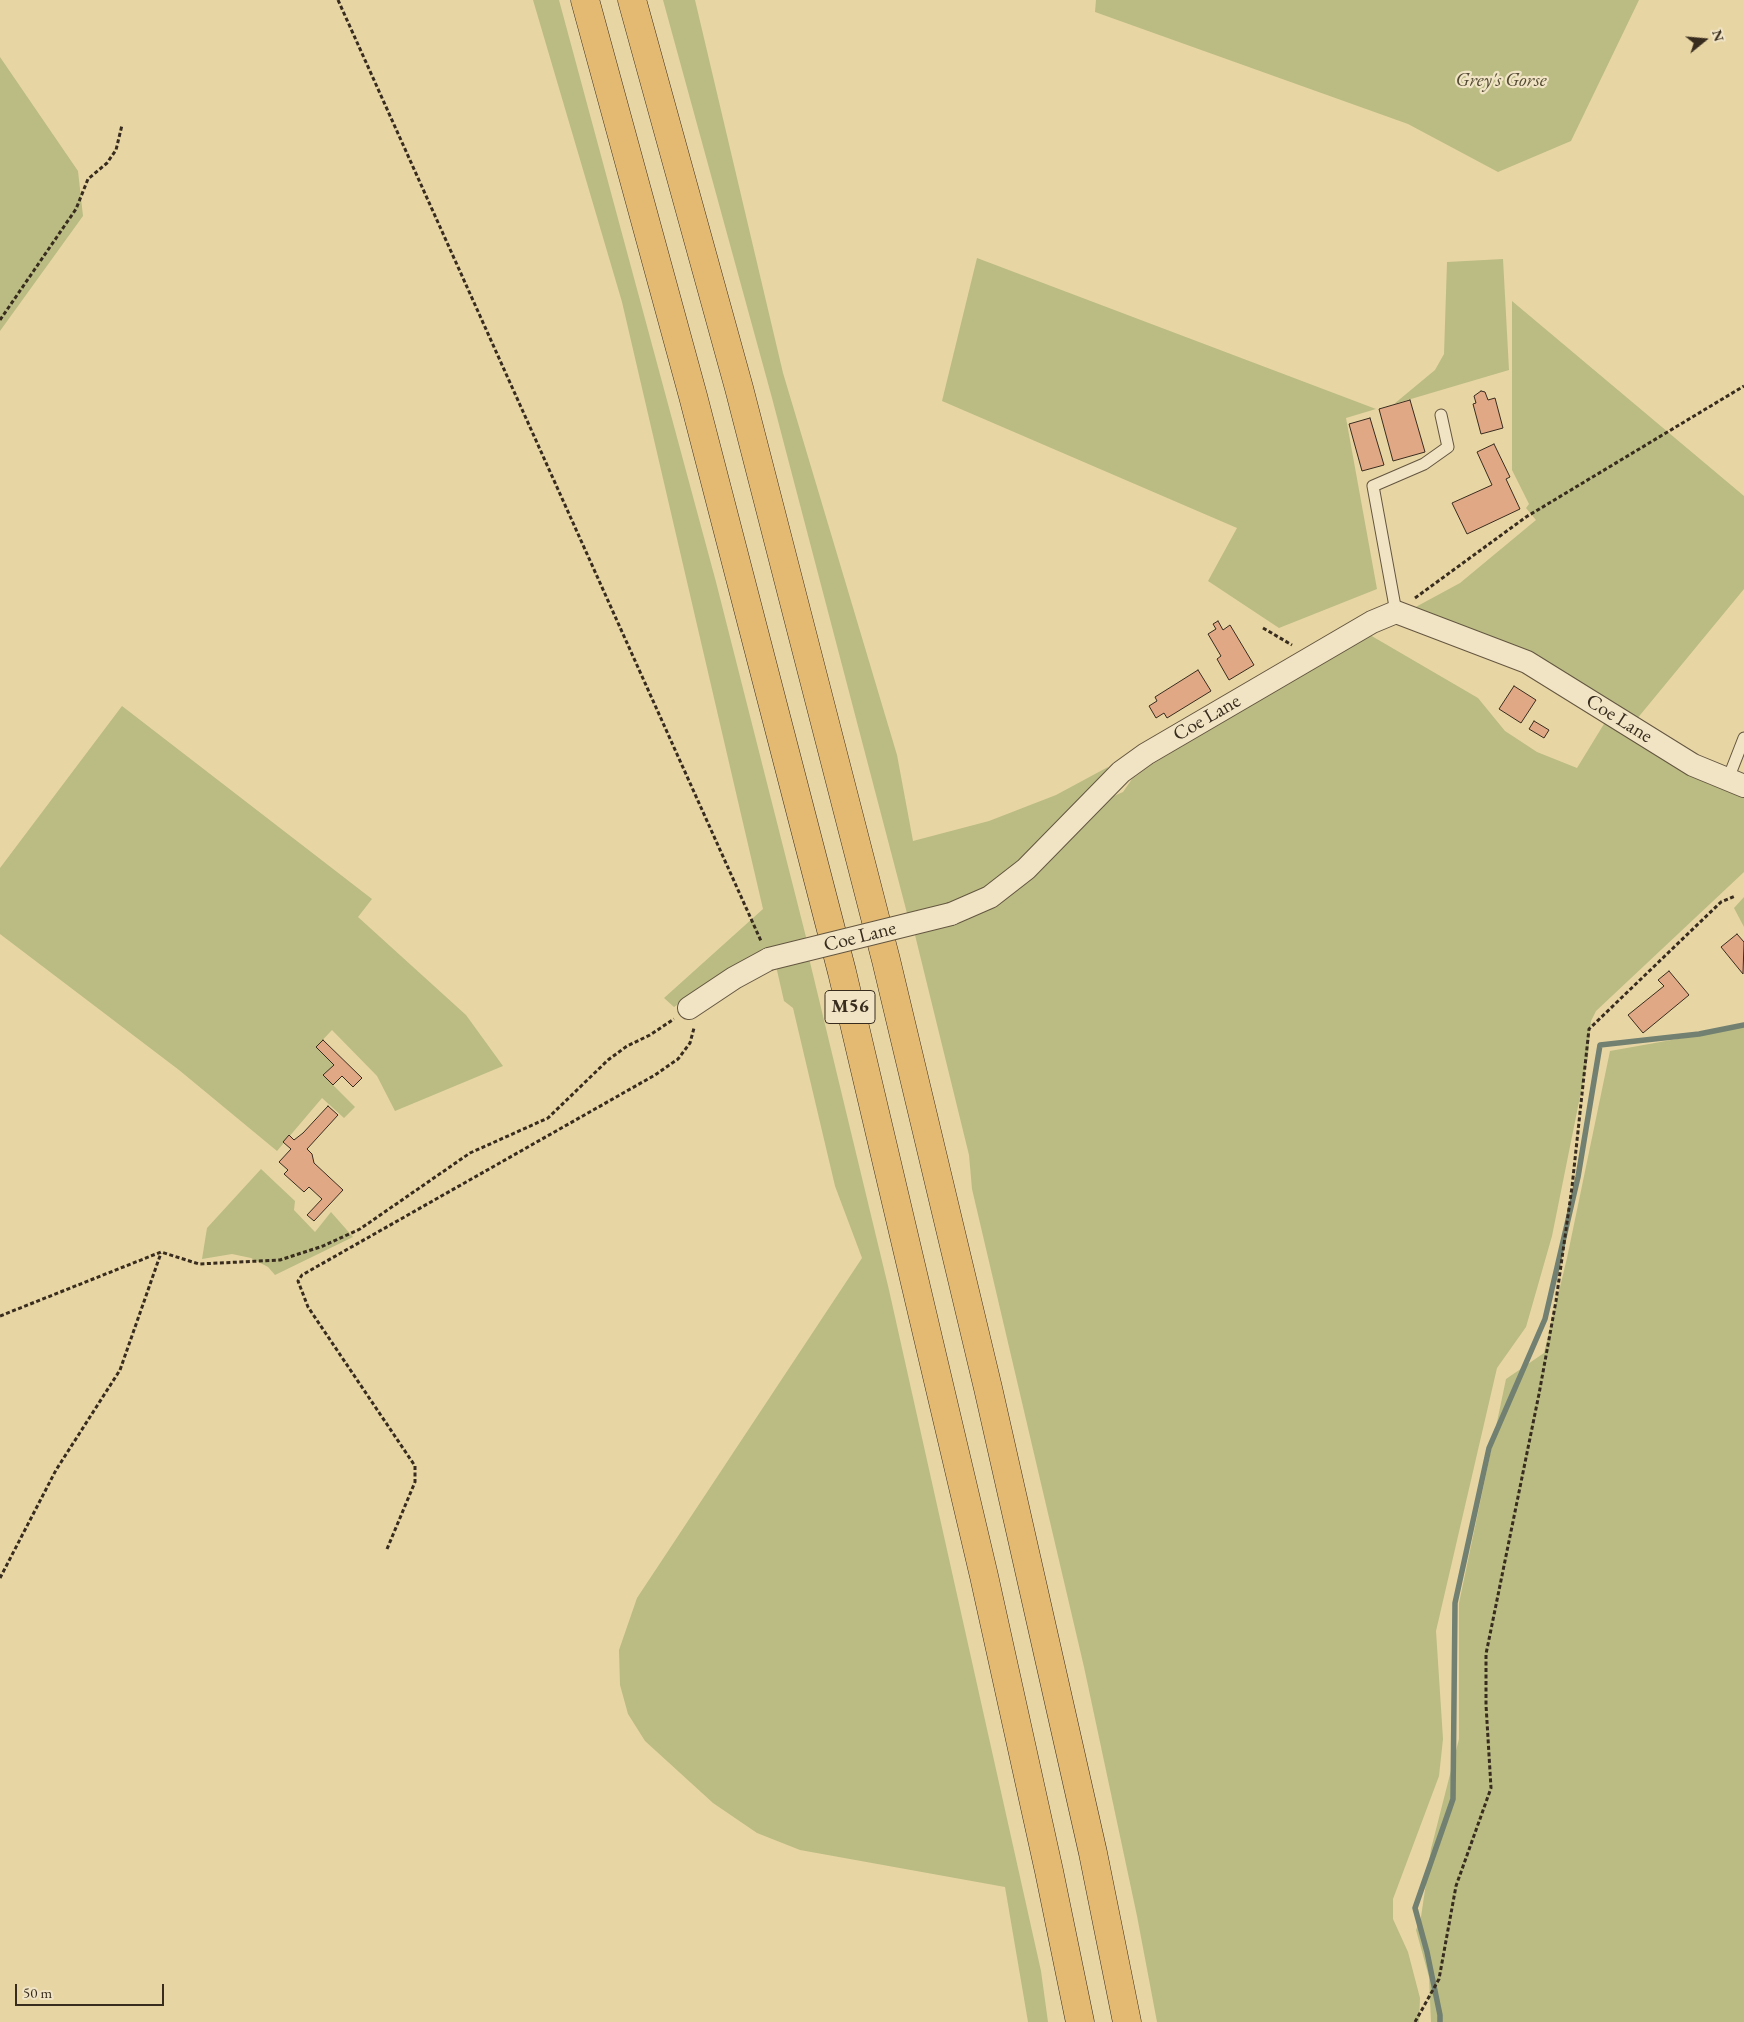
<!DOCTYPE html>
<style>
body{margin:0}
#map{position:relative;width:1744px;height:2022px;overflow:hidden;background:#e8d5a4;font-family:"EB Garamond",serif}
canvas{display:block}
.north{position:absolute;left:1679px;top:15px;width:50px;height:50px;-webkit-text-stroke:4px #f0e4c4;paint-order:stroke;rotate:73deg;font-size:14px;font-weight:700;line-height:20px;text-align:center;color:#382c1e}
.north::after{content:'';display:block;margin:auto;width:18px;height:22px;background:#382c1e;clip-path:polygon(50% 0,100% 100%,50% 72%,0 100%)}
.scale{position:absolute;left:15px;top:1984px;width:149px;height:22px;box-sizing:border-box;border:2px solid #382c1e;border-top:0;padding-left:6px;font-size:15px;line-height:18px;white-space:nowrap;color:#382c1e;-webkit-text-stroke:4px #f0e4c4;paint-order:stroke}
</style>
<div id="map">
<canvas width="1744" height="2022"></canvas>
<div class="north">N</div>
<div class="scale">50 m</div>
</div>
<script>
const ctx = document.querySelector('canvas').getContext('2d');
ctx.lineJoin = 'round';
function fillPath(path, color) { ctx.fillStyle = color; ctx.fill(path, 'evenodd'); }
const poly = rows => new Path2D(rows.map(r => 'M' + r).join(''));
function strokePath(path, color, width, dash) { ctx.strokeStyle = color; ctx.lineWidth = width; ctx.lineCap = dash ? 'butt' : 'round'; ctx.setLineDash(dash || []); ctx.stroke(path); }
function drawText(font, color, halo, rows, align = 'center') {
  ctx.font = font + ' "EB Garamond",serif'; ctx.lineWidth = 4.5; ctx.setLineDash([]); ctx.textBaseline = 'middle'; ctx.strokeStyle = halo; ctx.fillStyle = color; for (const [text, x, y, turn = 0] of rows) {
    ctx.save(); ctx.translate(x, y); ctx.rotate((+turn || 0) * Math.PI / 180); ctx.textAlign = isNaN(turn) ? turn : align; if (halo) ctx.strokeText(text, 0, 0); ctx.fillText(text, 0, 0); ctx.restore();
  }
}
fillPath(poly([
 [533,0,559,0,716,582,807,941,715,980,674,1007,664,998,763,909,622,302],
 [663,0,695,0,783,373,897,755,913,841,989,821,1056,795,1108,767,1104,779,990,891,908,917,772,398],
 [1096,0,1639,0,1571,141,1498,172,1408,124,1095,12],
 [0,57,78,171,83,216,0,331],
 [977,258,1376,409,1346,418,1377,589,1279,628,1208,581,1237,528,942,401],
 [1503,259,1509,370,1394,404,1435,370,1444,354,1447,262],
 [1512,301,1744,496,1744,589,1636,720,1412,609,1460,583,1536,520,1526,508,1529,504,1512,470],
 [1370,635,1478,698,1505,731,1537,752,1577,768,1607,719,1708,784,1744,795,1744,872,1596,1011,1591,1021,1588,1057,1552,1236,1526,1327,1497,1368,1436,1631,1443,1739,1439,1776,1393,1899,1393,1919,1408,1952,1420,1998,1419,2022,1157,2022,1137,1916,1084,1667,972,1189,969,1155,915,935,953,923,1098,803,1123,792,1132,779,1154,763],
 [122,706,372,899,358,917,466,1015,503,1066,395,1111,377,1076,332,1030,316,1047,334,1065,323,1075,355,1107,344,1118,322,1098,277,1151,179,1070,0,934,0,868],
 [1744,897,1744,927,1734,908],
 [809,958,889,1290,1041,1971,1048,2022,1028,2022,1005,1887,800,1850,757,1833,713,1803,645,1741,628,1714,620,1685,619,1650,637,1598,862,1258,835,1186,793,1008,784,1001,776,966],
 [1744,1027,1744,2022,1431,2022,1429,1977,1416,1930,1421,1917,1431,1849,1459,1739,1459,1603,1506,1379,1544,1353,1567,1258,1610,1051],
 [261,1169,295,1201,294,1210,315,1232,331,1212,353,1237,275,1275,268,1267,251,1258,232,1254,202,1259,207,1228]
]), '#babc83');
strokePath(poly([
 [1440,2022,1440,2015,1427,1952,1415,1908,1453,1799,1455,1603,1489,1448,1545,1319,1578,1177,1600,1045,1699,1034,1744,1025]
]), '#718071', 5.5);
const building = poly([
 [1481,391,1485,392,1488,400,1495,398,1503,428,1481,434,1473,404,1476,403,1474,396,1481,391],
 [1410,400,1425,452,1393,461,1379,409,1410,400],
 [1370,418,1384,465,1362,471,1349,424,1370,418],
 [1494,444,1510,477,1506,479,1520,509,1467,534,1452,503,1492,485,1477,452,1494,444],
 [1218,621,1223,630,1230,625,1254,665,1229,680,1217,659,1221,656,1208,634,1216,629,1213,624,1218,621],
 [1198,670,1211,691,1167,718,1164,713,1156,718,1149,706,1157,701,1155,697,1198,670],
 [1514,686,1536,700,1521,723,1499,709,1514,686],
 [1534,721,1549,730,1544,738,1529,729,1534,721],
 [1737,934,1744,942,1743,974,1721,947,1737,934],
 [1669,971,1689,995,1643,1033,1628,1015,1664,986,1658,980,1669,971],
 [323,1040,362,1078,353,1087,342,1076,333,1085,323,1075,334,1065,316,1047,323,1040],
 [328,1106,338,1115,307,1149,312,1154,314,1163,343,1190,314,1221,307,1215,322,1199,309,1187,304,1192,284,1174,288,1170,279,1162,291,1149,283,1142,289,1135,294,1140,303,1133,328,1106]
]);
fillPath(building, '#e1a886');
strokePath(building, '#382c1e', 1);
const lane = poly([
 [1396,612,1373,486,1424,464,1448,447,1441,415],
 [1728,779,1744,738]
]);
const street = poly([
 [951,914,990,897,1026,869,1121,772,1146,754,1372,622,1396,612,1527,662,1693,765,1744,786],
 [689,1008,734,978,769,959]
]);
const highway = poly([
 [585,0,693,396,842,972,984,1576,1049,1871,1080,2022],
 [632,0,739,388,886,960,988,1388,1093,1853,1127,2022]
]);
strokePath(lane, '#645640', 13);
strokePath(street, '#645640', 24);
strokePath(highway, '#382c1e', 29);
strokePath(poly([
 [338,0,761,941],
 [0,320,76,209,88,179,107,163,116,150,122,125],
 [1415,598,1526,517,1744,386],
 [1263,628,1292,645],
 [0,1316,161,1252,199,1264,280,1260,323,1246,360,1229,470,1153,548,1118,608,1060,627,1046,650,1035,674,1019],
 [387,1549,415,1482,415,1466,308,1307,298,1281,302,1275,655,1075,678,1059,690,1043,694,1028],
 [0,1578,56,1470,120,1370,161,1253],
 [1415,2022,1439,1979,1456,1886,1491,1788,1486,1705,1486,1654,1539,1394,1556,1301,1572,1187,1589,1029,1721,902,1735,896]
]), '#382c1e', 3, [4, 2.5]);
strokePath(lane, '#f0e4c4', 11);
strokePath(street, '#f0e4c4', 22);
strokePath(highway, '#e4ba72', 28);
const streetBridge = poly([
 [769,959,951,914]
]);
strokePath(streetBridge, '#645640', 24, []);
strokePath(streetBridge, '#f0e4c4', 22);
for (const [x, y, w] of [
 [850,1007,50]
]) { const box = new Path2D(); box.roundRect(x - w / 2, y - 16.5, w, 33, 4); ctx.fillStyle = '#f0e4c4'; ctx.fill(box); strokePath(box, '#382c1e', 1); }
drawText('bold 19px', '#382c1e', null, [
 ["M56",850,1007]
]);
drawText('italic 20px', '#524932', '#f0e4c4', [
 ["Grey's Gorse",1501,81]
]);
drawText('20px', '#382c1e', '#f0e4c4', [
 ["Coe Lane",1207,718,-30],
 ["Coe Lane",1619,719,32],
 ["Coe Lane",860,937,-14]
]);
</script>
